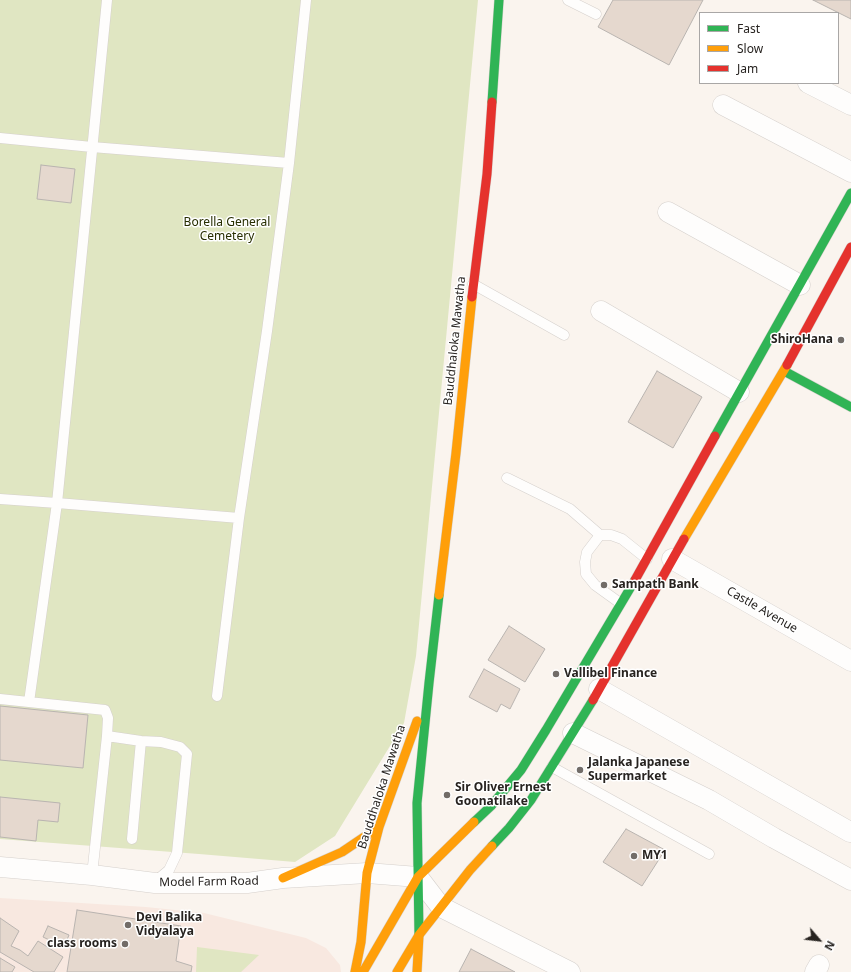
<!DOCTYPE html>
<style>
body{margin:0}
#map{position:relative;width:851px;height:972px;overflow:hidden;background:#faf4ee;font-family:"Noto Sans",sans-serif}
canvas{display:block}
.legend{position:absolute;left:699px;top:12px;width:140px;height:72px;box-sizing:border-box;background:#fff;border:1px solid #a9a7a6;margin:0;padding:5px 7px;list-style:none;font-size:12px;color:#272320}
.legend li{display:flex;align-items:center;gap:8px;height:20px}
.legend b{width:20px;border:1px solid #a9a7a6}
.north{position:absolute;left:799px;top:920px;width:40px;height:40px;-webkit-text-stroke:3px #fff;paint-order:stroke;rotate:118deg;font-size:11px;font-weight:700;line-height:16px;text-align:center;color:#272320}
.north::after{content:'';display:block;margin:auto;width:14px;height:18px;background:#272320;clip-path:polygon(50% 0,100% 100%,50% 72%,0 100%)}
</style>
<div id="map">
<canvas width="851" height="972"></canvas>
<ul class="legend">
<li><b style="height:5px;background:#30b455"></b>Fast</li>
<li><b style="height:5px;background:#ff9f0a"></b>Slow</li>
<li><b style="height:5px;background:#e5322d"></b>Jam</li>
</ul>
<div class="north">N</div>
</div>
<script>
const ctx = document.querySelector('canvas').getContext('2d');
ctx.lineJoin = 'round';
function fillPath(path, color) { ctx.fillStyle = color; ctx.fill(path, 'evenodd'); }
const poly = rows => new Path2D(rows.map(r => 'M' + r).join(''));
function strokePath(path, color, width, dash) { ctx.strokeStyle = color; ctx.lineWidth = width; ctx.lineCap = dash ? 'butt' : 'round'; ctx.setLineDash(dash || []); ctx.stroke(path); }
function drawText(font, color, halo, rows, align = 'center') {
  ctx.font = font + ' "Noto Sans",sans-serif'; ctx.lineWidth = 3; ctx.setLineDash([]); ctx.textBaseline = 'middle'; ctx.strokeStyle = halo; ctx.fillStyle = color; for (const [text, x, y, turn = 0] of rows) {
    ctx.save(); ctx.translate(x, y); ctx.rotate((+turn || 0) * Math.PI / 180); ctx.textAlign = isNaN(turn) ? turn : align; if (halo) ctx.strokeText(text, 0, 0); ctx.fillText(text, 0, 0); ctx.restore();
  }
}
fillPath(poly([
 [0,898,146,907,204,913,306,938,326,948,340,965,341,972,0,972]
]), '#f8e8e0');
fillPath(poly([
 [0,0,478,0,416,656,404,723,335,836,295,862,199,854,0,839],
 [197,947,259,955,241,972,196,972]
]), '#e0e6c2');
const building = poly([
 [613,0,703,0,669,65,598,27,613,0],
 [813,0,851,0,851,19,813,0],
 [41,165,75,169,71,203,37,199,41,165],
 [657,371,702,397,673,448,628,422,657,371],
 [509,626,545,649,525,682,488,660,509,626],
 [484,669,520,689,510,709,501,704,497,712,469,697,484,669],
 [0,706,88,715,83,768,0,760,0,706],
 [0,797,60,803,58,822,38,820,36,841,0,837,0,797],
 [626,829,665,850,642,886,603,862,626,829],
 [77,910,181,926,176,961,192,966,191,972,67,972,77,910],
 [0,918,19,931,11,946,20,950,28,956,38,941,63,957,54,972,34,972,0,952,0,918],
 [48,926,69,935,64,947,43,937,48,926],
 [471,949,515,972,459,972,471,949],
 [0,958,15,967,12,972,0,972,0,958]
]);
fillPath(building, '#e5d8ce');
strokePath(building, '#b9b4b0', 1);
const lane = poly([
 [568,0,596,14],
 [0,138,92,147,289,163,267,331,239,518],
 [289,163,306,0],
 [473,284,564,335],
 [507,478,570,509,600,535,611,535,622,539,647,559],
 [0,499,57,503,239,518,217,696],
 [600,535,587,552,585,562,586,574,595,585,620,603],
 [0,699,105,710,108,718,107,736,92,875],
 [29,702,57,503,107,0],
 [107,736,141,741,161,742,180,747,187,754,177,853,169,870,156,881],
 [552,767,709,854],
 [132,839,141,741]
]);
const street = poly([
 [808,83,851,105],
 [723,105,851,172],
 [668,212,800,285],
 [601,311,739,392],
 [672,559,851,661],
 [599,689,850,832],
 [573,733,709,800,774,838,851,880],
 [0,867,92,875,155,883,247,883,283,878,367,873,418,877,441,907,570,972],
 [815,972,819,965]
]);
const fast = poly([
 [492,102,499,0],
 [784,371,851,407],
 [715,436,851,193],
 [474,822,491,806,521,770,546,730,635,580],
 [492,846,509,828,531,800,593,700],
 [419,935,417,803,429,683,439,595]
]);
const slow = poly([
 [684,539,787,365],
 [439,595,456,453,472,297],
 [283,878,342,852,379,827],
 [355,972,361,942,367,873,379,827,417,721],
 [363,972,418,877,474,822],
 [397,972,419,935,470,870,492,846],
 [417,972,419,935]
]);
const jam = poly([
 [472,297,487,174,492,102],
 [787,365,851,247],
 [635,580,715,436],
 [593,700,684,539]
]);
strokePath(lane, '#d5d0cc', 11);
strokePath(street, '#d5d0cc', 21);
strokePath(fast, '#d5d0cc', 10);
strokePath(slow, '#d5d0cc', 10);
strokePath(jam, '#d5d0cc', 10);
strokePath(lane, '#fefdfc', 10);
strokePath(street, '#fefdfc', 20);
strokePath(fast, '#30b455', 9);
strokePath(slow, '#ff9f0a', 9);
strokePath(jam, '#e5322d', 9);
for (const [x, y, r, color] of [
 [841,340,4,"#716c68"],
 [604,585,4,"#716c68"],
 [556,674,4,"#716c68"],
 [580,770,4,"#716c68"],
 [447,795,4,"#716c68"],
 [634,856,4,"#716c68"],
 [128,925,4,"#716c68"],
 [125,944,4,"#716c68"]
]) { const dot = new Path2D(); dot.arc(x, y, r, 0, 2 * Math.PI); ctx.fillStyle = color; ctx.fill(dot); strokePath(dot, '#fff', 1.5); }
drawText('12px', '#272e00', '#fff', [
 ["Borella General",227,223],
 ["Cemetery",227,237]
]);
drawText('bold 12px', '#272320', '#fff', [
 ["ShiroHana",833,340,"right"],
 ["Sampath Bank",612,585],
 ["Vallibel Finance",564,674],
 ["Jalanka Japanese",588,763],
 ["Supermarket",588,777],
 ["Sir Oliver Ernest",455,788],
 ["Goonatilake",455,802],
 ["MY1",642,856],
 ["Devi Balika",136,918],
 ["Vidyalaya",136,932],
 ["class rooms",117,944,"right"]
], 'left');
drawText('12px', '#272320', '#fff', [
 ["Bauddhaloka Mawatha",455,341,-84],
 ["Castle Avenue",762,610,30],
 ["Bauddhaloka Mawatha",382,787,-72],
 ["Model Farm Road",209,882,-1]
]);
</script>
